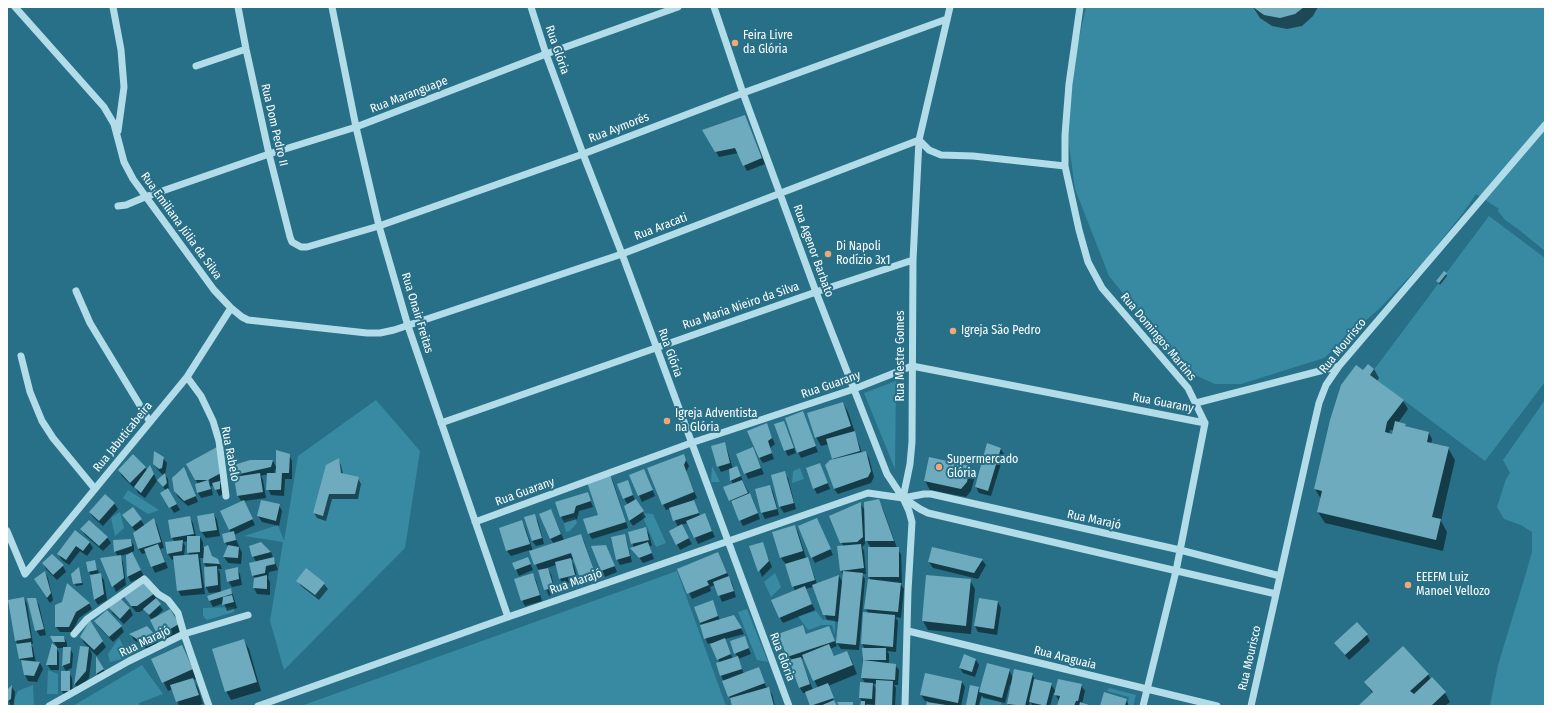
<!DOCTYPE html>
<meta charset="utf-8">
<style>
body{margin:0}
#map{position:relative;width:1552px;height:713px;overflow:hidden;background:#277088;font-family:"Fira Sans Condensed",sans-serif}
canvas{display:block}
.frame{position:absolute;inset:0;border:8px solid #fff;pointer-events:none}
</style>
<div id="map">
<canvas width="1552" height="713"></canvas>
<div class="frame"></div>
</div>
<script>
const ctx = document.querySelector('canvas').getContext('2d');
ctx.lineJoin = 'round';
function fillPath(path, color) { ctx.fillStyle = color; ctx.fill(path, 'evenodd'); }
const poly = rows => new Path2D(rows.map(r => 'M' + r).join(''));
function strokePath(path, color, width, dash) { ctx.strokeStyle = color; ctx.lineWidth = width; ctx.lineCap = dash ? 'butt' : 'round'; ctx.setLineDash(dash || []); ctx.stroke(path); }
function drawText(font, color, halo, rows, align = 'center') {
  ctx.font = font + ' "Fira Sans Condensed",sans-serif'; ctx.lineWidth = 4; ctx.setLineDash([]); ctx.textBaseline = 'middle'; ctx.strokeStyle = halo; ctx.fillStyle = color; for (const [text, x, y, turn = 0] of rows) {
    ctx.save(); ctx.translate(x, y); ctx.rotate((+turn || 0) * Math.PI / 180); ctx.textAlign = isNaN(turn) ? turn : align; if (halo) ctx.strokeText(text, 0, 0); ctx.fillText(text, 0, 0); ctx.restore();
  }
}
fillPath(poly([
 [1086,7,1545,7,1545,251,1518,229,1505,220,1498,211,1499,209,1476,194,1463,213,1427,258,1381,307,1324,358,1241,384,1215,384,1197,376,1190,376,1162,349,1138,312,1109,276,1075,189,1066,122,1072,89,1073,66],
 [1489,216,1545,258,1545,382,1485,461,1370,375],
 [896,381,895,469,864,393],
 [376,400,420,451,405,548,284,670,270,621,283,542,244,536,278,525,284,541,298,456],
 [1545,400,1545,706,1490,706,1498,665,1526,573,1532,552,1532,532,1521,525,1504,519,1497,507,1506,479,1510,473,1503,460],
 [712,466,720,482,711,482],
 [800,468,804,479,792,483,793,471],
 [128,490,159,510,148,514,123,498],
 [120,512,124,528,115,536,111,518],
 [641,513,653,514,666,543,656,547],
 [575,517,577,523,570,531,566,532,563,520],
 [677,571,726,706,301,706],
 [775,573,781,587,771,597,764,582],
 [234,607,234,612,207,620,203,616,203,608],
 [747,609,768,662,757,660,738,612],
 [816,611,823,620,835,619,835,635,832,625,822,625,808,630,798,616],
 [119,638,126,651,125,658,110,662,108,654],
 [142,665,163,694,139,703,139,706,73,706],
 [48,670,58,674,58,694,47,694],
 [33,685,34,706,11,706,18,691],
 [1109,688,1136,695,1133,706,1127,706,1129,697,1107,691],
 [981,696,1001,702,1001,706,978,706]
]), '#388aa3');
fillPath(poly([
 [1253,7,1318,7,1313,16,1302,26,1287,29,1272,26,1260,18],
 [745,116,765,164,747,171,738,153,719,157,704,130],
 [1446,274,1447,276,1440,285,1437,281],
 [1374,369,1379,378,1377,381,1403,401,1408,409,1398,423,1405,425,1407,428,1429,433,1432,439,1431,444,1448,448,1455,460,1441,521,1447,532,1443,551,1325,523,1318,512,1321,499,1315,489,1364,371],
 [1390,430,1394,430,1393,434,1389,434],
 [843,403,848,412,862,453,866,452,869,458,874,477,871,483,838,494,834,489,833,460,829,444,821,446,816,437],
 [803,413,818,452,801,458,798,452],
 [784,422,796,453,788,456,785,450],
 [766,425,775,444,770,448,774,459,763,463,759,457],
 [724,443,727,449,733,469,740,473,743,482,753,500,760,519,743,526,730,500,733,484,731,480,730,469,721,472,718,466],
 [1000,448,1004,454,991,496,979,493,976,487],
 [217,449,224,479,219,481,223,488,223,494,219,496,214,485,211,486,213,495,201,498,198,493,198,484,187,464],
 [208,475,210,484,207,481,206,476],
 [753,449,764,474,748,479,738,454],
 [289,455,292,461,292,479,285,479,284,496,271,495,268,489,268,474,261,476,263,480,266,498,244,501,255,525,234,535,242,553,241,564,228,563,224,557,228,547,225,542,231,533,221,512,242,502,238,496,237,478,232,466,273,461,276,467,274,474,276,474],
 [683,455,689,466,686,472,697,498,693,500,700,516,704,514,715,537,698,544,688,523,681,525,692,544,680,550,670,531,678,527,670,509,666,510,663,504],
 [133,456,147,470,153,472,157,481,145,498,138,493,135,487,134,488,122,476,119,470],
 [163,458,167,463,165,475,168,479,169,490,180,510,174,513,162,493,166,491,158,480,163,475,158,470,154,464],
 [338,459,341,465,343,474,358,478,361,484,358,499,332,499,326,521,317,518,314,513],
 [820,464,830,489,817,494,814,488],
 [970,467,975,476,971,491,966,497,930,490,925,481],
 [784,473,788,478,796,509,784,513,780,507,772,476],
 [187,474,198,502,188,506,178,497,175,491],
 [610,475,613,481,628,528,592,539,589,534,599,515],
 [630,476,647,476,655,496,642,502],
 [627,481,635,500,646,517,633,526,629,520,628,505,624,498],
 [770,486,773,492,779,515,765,519,762,513,756,490],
 [588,494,593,507,579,511,577,519,564,523,556,503],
 [878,500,883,509,897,548,901,554,902,583,900,583,904,589,901,618,895,617,898,621,896,652,887,651,889,654,889,664,895,665,899,670,898,685,894,685,896,688,895,706,876,706,876,705,866,704,867,706,861,706,862,702,860,698,865,683,862,678,863,649,865,649,862,644,869,614,865,608,871,580,869,577,871,548,865,538,865,544,862,547,864,551,866,574,862,574,865,579,859,650,841,649,837,643,839,622,827,620,813,587,805,589,815,610,783,623,780,618,795,591,785,563,781,558,773,533,795,526,798,532,806,558,810,564,817,584,839,576,843,583,843,575,841,570,844,547,841,542,861,504,866,512],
 [873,684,877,684,877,691],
 [114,503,118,509,103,526,94,518,90,513],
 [279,505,282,511,279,526,262,522,258,516],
 [132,508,145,526,154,520,157,525,164,548,160,549,168,568,155,573,146,553,142,554,138,548,136,532,127,521],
 [551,510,564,540,581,535,584,541,597,579,584,583,574,559,571,560,574,565,578,581,563,584,560,579,556,565,547,568,551,574,556,593,549,596,530,550,511,556,507,551,522,522,525,527,533,551,554,544,550,538],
 [214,514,217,520,220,536,206,538,201,531],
 [534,515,538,521,544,544,536,546,532,541],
 [189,517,193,523,196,537,200,537,203,542,203,548,207,547,213,558,217,560,221,566,222,569,218,569,220,573,221,592,230,590,233,595,237,608,227,611,224,603,213,607,208,597,220,592,209,593,206,587,205,568,207,568,204,563,204,558,200,558,205,594,181,596,178,590,174,559,172,560,168,554,167,543,175,542,172,538,169,521],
 [188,541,188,552,190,556,184,556,185,546,183,542],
 [817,519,833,555,815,563,812,557],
 [645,528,649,534,652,546,649,546,654,559,643,563,632,548,634,548,629,532],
 [82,529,107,537,111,543,103,551,85,535],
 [76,532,90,543,93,548,87,556,80,551,69,565,62,560,58,554],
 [624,535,627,541,632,562,620,565,617,559],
 [131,540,134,546,134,551,131,553,144,576,131,582,128,577,127,554,120,556,123,562,126,585,116,592,101,559,118,557,115,551],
 [762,543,772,567,762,577,751,547],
 [261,544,271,552,278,570,269,572,268,578,270,582,270,595,257,594,254,588,255,578,253,576,256,562,253,556],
 [606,546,617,572,605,577,592,547],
 [933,548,982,560,986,565,978,579,933,568,929,562],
 [718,554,732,583,736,597,722,602,715,585,710,587,711,591,692,599,679,570],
 [528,558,533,570,519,576,513,563],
 [94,562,100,575,104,580,107,600,98,605,95,600,91,575,89,572],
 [43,563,63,566,66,572,57,580,46,569],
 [237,568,240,574,242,585,232,587,228,581],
 [79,569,83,585,76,586,72,575],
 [45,572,48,578,53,600,50,603,38,585],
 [533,575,536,580,542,601,525,606,522,600],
 [927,576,970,580,975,589,971,634,928,630,923,621],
 [298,581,324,584,328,589,319,600,301,586],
 [154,593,157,599,156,600,163,610,156,617,170,610,181,631,162,641,151,620,152,620,144,609,140,612,136,612,127,601],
 [24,598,27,604,33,644,31,644,33,648,36,663,40,663,43,669,37,682,28,681,25,675,23,664,20,659,18,645,16,641],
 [35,599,39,605,46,635,40,636,36,630],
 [119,599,130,609,133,615,124,624,113,614,110,608],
 [979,599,998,602,1001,608,997,635,978,632,975,626],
 [712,602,720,620,734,616,744,634,725,639,733,659,738,657,735,653,744,638,751,654,738,659,744,674,759,669,767,689,768,688,772,694,775,706,733,706,721,675,720,663,711,643,708,644,705,638,700,623],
 [63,603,89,603,92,609,79,618,72,632,60,632,56,627],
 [96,621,121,626,124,632,113,642,99,627],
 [803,627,807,635,829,627,837,646,830,649,835,657,847,652,852,661,857,674,828,686,836,706,811,706,806,693,803,693,800,688,780,635],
 [804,658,818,688,813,690,801,659],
 [131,635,155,636,158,642,149,650,134,640],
 [1367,635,1370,641,1349,660,1335,643],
 [64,637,67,643,67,648,70,648,73,654,72,668,66,671,63,666,64,648,57,648,54,642],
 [81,637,102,641,106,647,97,656,84,643],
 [244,641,249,649,261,691,231,700,226,691],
 [56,647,59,653,59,670,51,670,47,664],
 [81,647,89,648,92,654,89,678,78,689,75,684],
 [182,647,198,678,193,680,198,688,203,704,196,706,179,706,173,689,168,691,153,660],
 [97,659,107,675,100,679,97,674],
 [976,660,979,665,975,677,963,673,960,668],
 [1009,670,1013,678,1032,674,1035,680,1051,684,1056,692,1081,685,1085,691,1082,704,1090,706,1058,706,1059,701,1054,692,1050,706,1033,706,1030,702,1029,706,1009,706,1008,704,1012,685,1010,684,1005,703,983,698,982,695,979,706,967,706,971,687,979,688,980,691],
 [69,672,72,678,73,696,65,696,62,691],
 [1428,674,1431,680,1432,679,1445,693,1450,702,1445,706,1359,706,1373,694,1365,682],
 [962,682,965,687,961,706,927,706,928,701,925,701,921,695],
 [12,687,15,692,14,705,11,706,9,701,9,690],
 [1126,699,1129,706,1101,706]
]), '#0007');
fillPath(poly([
 [1253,7,1304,7,1295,14,1280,18,1264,15],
 [745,115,762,158,743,166,735,148,715,152,702,130],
 [1444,271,1447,273,1439,283,1436,281],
 [1368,364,1374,369,1370,375,1404,400,1387,422,1385,432,1392,434,1395,421,1406,424,1405,426,1429,432,1427,442,1449,447,1432,517,1441,519,1436,540,1317,512,1322,491,1314,489,1330,420,1341,385,1356,365,1363,370],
 [843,402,851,426,815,438,807,413],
 [803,411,816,446,797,453,785,418],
 [784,421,794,448,784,451,774,424],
 [767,423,772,438,768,441,772,453,759,458,747,431],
 [855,431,860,451,832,459,826,439],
 [725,442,730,463,717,467,711,446],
 [987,443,1001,448,988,491,975,487],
 [217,447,221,473,208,480,195,480,186,464],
 [753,447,761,468,744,474,736,454],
 [276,450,290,454,289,473,282,473,281,490,266,490,267,473,276,473],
 [154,451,164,457,162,468,159,469,153,464],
 [866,451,871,471,868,477,834,489,825,465,830,460],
 [133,454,146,467,130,483,118,470],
 [684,454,686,460,684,465,694,492,662,505,647,468],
 [929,457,970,466,967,482,961,489,924,481],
 [339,458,341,473,359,477,355,494,329,494,323,516,313,513,326,465],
 [250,460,273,460,271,467,235,475,231,466],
 [820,463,828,483,813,489,806,468],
 [150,465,154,474,141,493,134,487],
 [737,466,741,476,730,481,729,469],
 [184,467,196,496,184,501,174,491,172,478],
 [644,469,653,490,638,496,629,475],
 [785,471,794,503,779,507,771,475],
 [165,473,167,483,163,487,157,480],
 [260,473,263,492,237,496,234,477],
 [610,474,626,522,588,534,583,519,598,515,587,482],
 [208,480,211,489,197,493,195,484],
 [628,480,633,495,623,499,617,484],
 [742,480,748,493,729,501,723,487],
 [220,481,220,489,215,490,212,483],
 [770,485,777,509,761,513,755,489],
 [168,488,177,504,169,508,160,493],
 [588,492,591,501,576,506,574,513,560,517,555,502],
 [750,493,758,513,739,521,731,501],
 [105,494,115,503,99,521,89,512],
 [636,499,644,511,629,521,624,506],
 [879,499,894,541,865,541,864,502],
 [244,500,253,519,229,530,220,511],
 [261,500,280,504,276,521,257,516],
 [694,500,699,513,673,521,669,508],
 [861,502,863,537,857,542,840,543,829,516],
 [133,507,142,519,132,527,122,515],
 [551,509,561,534,550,539,539,514],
 [214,513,217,530,202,532,200,531,197,516],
 [705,513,712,531,694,538,686,521],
 [535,514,542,538,532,541,524,517],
 [190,516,194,534,171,538,168,520],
 [154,518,161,542,138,549,133,533],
 [817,518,831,549,811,558,798,526],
 [89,520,108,537,99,546,80,529],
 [522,520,530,544,506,551,499,528],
 [682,524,689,538,676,545,669,531],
 [795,525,803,551,780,558,772,532],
 [646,527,649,540,631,544,628,532],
 [75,530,90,542,83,551,76,546,66,560,57,554],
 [234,531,236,540,224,543,222,534],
 [581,534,595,573,580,578,571,553,534,565,529,551],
 [625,534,630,556,616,560,611,537],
 [187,536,200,536,200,552,187,553],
 [131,539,132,546,114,552,113,540],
 [183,540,182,551,167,554,165,542],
 [261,542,271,552,252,557,249,546],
 [648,542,652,553,639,558,630,548],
 [763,542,769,561,758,572,749,546],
 [158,544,165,562,151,567,144,549],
 [861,544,864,568,840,571,837,546],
 [208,545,212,556,218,559,220,564,203,563,204,547],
 [228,545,239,547,238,558,223,557],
 [606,545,615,566,601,571,591,546],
 [868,547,899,547,899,577,868,577],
 [932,547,983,559,974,573,928,562],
 [132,552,141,570,127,577,126,555],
 [718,552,727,573,707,581,709,585,687,594,677,569],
 [52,554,64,565,53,575,42,563],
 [198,554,202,588,177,591,173,556],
 [121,555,124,578,112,587,100,558],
 [274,557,275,564,266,566,265,573,252,576,249,563],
 [528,557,531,564,515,570,512,563],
 [808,557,815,580,792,587,785,564],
 [571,558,575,575,559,579,555,562],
 [95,560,97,570,88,572,86,562],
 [217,566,218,585,205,587,204,567],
 [79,567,82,583,73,584,71,574],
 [238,567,239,579,227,582,225,570],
 [306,568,325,583,315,595,296,581],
 [548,568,554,588,544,590,538,570],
 [45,571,51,593,47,598,34,579],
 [843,571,863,573,856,645,836,643],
 [101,573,104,594,94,600,90,575],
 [533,573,540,595,521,601,514,579],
 [267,575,267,589,253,588,254,578],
 [839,575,835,616,823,615,812,585],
 [926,575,971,579,966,626,922,621],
 [729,576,734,591,718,596,713,582],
 [144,578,155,593,137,606,131,606,123,595],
 [868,579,901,583,898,612,864,609],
 [67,583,90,603,76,612,69,627,55,627,55,605,62,602],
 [805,586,812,604,779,618,771,600],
 [231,588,232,594,209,601,207,596],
 [232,595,234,602,222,605,223,597],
 [24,597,31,638,15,641,8,600],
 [119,597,130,608,120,619,109,608],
 [27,598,36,598,44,629,35,631],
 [156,598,161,604,149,615,143,609],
 [979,598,998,601,994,629,974,626],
 [713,600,718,616,700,623,694,607],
 [170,609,179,624,158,636,150,620],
 [107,610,122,626,109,637,94,621],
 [863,612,895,615,893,647,861,644],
 [734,615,742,628,704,639,700,625],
 [90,620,103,641,94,650,80,637],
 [1357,622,1368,634,1345,655,1334,643],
 [803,625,806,634,829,626,835,641,787,657,778,634],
 [147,626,156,636,146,645,129,634],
 [50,636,64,636,65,642,53,642],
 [745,636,749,648,734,654,730,641],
 [725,638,731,654,717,660,710,644],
 [244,639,257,682,225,692,212,649],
 [31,642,33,657,19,659,16,644],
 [52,643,57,647,57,665,46,665],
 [829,644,834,656,847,651,853,665,813,681,802,655],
 [182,645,193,669,162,683,151,659],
 [80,646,89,647,86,671,74,685],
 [1403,646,1429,674,1410,691,1414,694,1432,677,1446,692,1431,706,1358,706,1373,692,1364,682],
 [63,647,71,647,70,663,62,666],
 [862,648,886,648,886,660,863,660],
 [964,654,976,659,972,672,959,668],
 [96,656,104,669,96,674],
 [738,656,742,669,720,676,716,663],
 [801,657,810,684,799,688,789,660],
 [21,660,40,662,34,676,24,675],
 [863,660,896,664,895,680,861,678],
 [987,663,1010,669,1002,698,979,692],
 [759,667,765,683,728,697,722,681],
 [1014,669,1033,673,1025,706,1007,704],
 [61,671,70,671,70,691,61,691],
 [925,673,962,681,958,703,920,695],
 [193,678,199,695,176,702,170,685],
 [1034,679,1052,683,1046,706,1029,702],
 [1058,679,1082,684,1078,701,1076,701,1074,706,1057,706,1060,696,1054,695],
 [876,680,893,681,892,706,875,706],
 [860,682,873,683,872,699,859,698],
 [828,683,834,698,810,706,805,692],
 [12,685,11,699,8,701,8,689],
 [970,685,979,687,975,706,966,705],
 [769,687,774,706,732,706,730,698],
 [1104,692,1127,699,1125,706,1100,706],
 [834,700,837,706,820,706],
 [861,701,865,701,865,706,860,706],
 [837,702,853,702,853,706,839,706],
 [927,702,946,705,945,706,926,706],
 [1080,702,1092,706,1079,706]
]), '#6fabbe');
strokePath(poly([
 [15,7,104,107,114,124,124,162,133,179,214,290,231,308,242,317,248,320,367,333,380,333,394,330,622,254,919,140,929,150,941,155,973,156,1065,166],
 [113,7,121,50,124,87,118,131],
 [238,7,246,49,269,154,290,237,292,242,301,247,307,247,379,226,583,154,743,93,947,19],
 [332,7,356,127,379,226,408,326,508,617],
 [531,7,546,54,583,154,622,254,789,706],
 [714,7,743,93,816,292,887,474,903,498,909,511,912,522,908,591,905,706],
 [1080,7,1069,84,1065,135,1065,166,1079,230,1088,262,1102,288,1188,388,1205,423,1176,571,1143,706],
 [196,66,246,49],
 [118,206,126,205,145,197,269,154,356,127,546,54,678,7],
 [76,291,90,323,150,422],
 [21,356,30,392,42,421,53,438,95,489],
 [187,377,201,396,213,421,219,441,226,496],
 [1196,403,1339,366],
 [441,423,816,292,913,260],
 [903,498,910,464,912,442,913,260,919,140,950,7],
 [905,499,920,509,928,513,1276,594],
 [475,522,691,443,854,389,912,366,1205,423],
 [7,531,25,574,187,377,231,308],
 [908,631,1217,706],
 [74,634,87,619,144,579,158,594,168,600,178,613,184,634,209,706],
 [49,706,129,661,184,634,248,615],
 [258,706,508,617,868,493,903,498,924,494,931,494,1180,550,1280,576],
 [1251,706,1310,442,1319,403,1326,385,1339,366,1545,125]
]), '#b3dce9', 7);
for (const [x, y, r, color] of [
 [735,43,4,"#f1a879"],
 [828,254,4,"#f1a879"],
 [953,331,4,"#f1a879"],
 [667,421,4,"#f1a879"],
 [939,467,4,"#f1a879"],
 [1408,585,4,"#f1a879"]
]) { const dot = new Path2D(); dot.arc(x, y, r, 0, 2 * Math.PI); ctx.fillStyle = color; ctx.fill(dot); strokePath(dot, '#277088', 1.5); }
drawText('12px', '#fff', '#277088', [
 ["Feira Livre",743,36],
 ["da Glória",743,50],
 ["Di Napoli",836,247],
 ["Rodízio 3x1",836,261],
 ["Igreja São Pedro",961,331],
 ["Igreja Adventista",675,414],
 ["na Glória",675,428],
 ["Supermercado",947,460],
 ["Glória",947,474],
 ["EEEFM Luiz",1416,578],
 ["Manoel Vellozo",1416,592]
], 'left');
drawText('12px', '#fff', '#277088', [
 ["Rua Glória",557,50,71],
 ["Rua Maranguape",409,95,-21],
 ["Rua Dom Pedro II",274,125,77],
 ["Rua Aymorés",619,128,-21],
 ["Rua Emiliana Júlia da Silva",181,226,54],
 ["Rua Aracati",661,227,-21],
 ["Rua Agenor Barbato",813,251,70],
 ["Rua Maria Nieiro da Silva",741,306,-19],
 ["Rua Onair Freitas",417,313,73],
 ["Rua Domingos Martins",1158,337,50],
 ["Rua Mourisco",1343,346,-51],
 ["Rua Glória",670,353,70],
 ["Rua Mestre Gomes",901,356,-90],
 ["Rua Guarany",831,385,-19],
 ["Rua Guarany",1163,403,11],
 ["Rua Jabuticabeira",123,437,-51],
 ["Rua Rabelo",230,454,79],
 ["Rua Guarany",525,492,-20],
 ["Rua Marajó",1094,520,12],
 ["Rua Marajó",576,582,-19],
 ["Rua Marajó",145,642,-26],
 ["Rua Glória",782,657,69],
 ["Rua Araguaia",1065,658,14],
 ["Rua Mourisco",1250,658,-77]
]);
</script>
